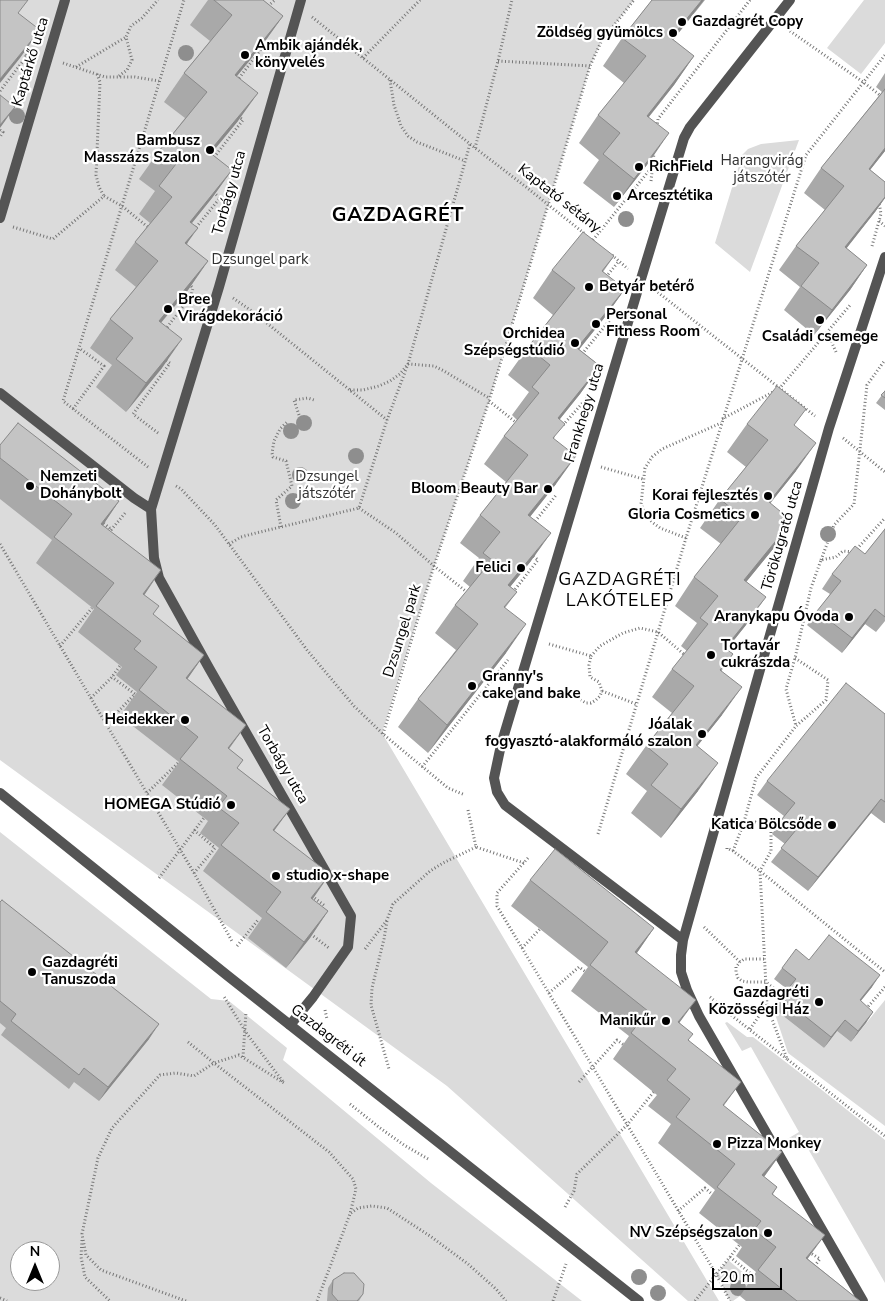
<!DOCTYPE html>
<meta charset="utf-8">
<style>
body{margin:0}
#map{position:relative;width:885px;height:1301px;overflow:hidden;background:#fff;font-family:"Nunito Sans",sans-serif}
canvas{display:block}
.north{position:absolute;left:10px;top:1241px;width:50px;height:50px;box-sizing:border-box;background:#fff;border:1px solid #999;border-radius:50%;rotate:0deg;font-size:14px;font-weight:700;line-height:20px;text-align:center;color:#000}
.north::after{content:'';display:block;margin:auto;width:18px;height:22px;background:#000;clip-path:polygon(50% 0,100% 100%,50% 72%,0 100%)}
.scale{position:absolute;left:712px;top:1268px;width:70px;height:22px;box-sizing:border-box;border:2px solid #000;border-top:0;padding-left:6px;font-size:15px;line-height:18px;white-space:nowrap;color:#000;-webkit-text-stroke:4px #fff;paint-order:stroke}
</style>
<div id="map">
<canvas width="885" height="1301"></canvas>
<div class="north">N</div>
<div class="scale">20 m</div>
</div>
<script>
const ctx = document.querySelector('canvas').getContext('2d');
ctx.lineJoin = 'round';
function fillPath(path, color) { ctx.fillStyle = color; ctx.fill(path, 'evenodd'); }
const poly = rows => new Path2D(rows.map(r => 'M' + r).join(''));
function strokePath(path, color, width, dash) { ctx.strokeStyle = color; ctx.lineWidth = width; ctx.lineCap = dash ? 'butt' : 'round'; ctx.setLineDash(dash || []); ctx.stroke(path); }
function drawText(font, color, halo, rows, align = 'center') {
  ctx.font = font + ' "Nunito Sans",sans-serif'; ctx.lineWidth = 4.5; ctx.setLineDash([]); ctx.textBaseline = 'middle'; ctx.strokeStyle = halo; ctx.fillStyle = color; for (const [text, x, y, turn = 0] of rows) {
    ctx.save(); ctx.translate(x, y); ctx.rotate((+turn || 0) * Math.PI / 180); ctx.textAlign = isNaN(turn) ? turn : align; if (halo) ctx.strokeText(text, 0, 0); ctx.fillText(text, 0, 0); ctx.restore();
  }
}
fillPath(poly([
 [0,0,634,0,601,42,590,66,489,401,434,566,382,733,719,1301,688,1301,447,1086,0,760],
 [864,0,885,0,885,43,861,74,827,48],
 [799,140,750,272,715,243,742,155,748,149,761,144],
 [0,832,211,999,229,1001,287,1048,283,1060,431,1183,582,1301,0,1301],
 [20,1251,50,1251,50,1281,20,1281],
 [885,1000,885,1126,788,1053,773,1008,824,1048,837,1031,851,1042],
 [727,1022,747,1037,753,1037,813,1083,885,1140,885,1283,803,1140,788,1148,784,1141,799,1132,751,1047,742,1051,725,1023],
 [728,1260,752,1280,740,1296,733,1301,730,1301,716,1274]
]), '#dbdbdb');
strokePath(poly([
 [268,6,275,0],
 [312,17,470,144,526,187,585,234],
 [787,29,863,82,885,99],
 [363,58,420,0],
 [498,61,590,66],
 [63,63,105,77,135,77,159,81],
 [76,67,126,37],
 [97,74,100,82,96,175,99,187,104,196],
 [119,76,127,70,132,60,126,37,131,26,142,18,158,0],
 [390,80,394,105,401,126,408,136,417,142,465,161],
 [237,81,267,41,264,39],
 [0,91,27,56,21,51],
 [657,127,658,119,750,0],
 [0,130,3,132,0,137],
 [475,148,498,61,512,0],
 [212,160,243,120,237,115],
 [651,181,654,153],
 [879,221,885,226],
 [13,227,53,239,104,196,122,206,149,228],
 [194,230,220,198,212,191],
 [593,240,652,167],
 [872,246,881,214,879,202,885,195],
 [612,255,628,269],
 [606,277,619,261],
 [655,290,815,416],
 [233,298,253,312,387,420],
 [165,330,191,296,193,288,188,283],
 [827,332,836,352],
 [582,354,610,320],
 [779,389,851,304],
 [350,390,363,390,379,386,390,381,400,374,408,364,434,366,444,371,489,398],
 [489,401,518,424],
 [73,409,104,366,79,348],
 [299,415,294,400,308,398,314,400],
 [722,419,773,392],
 [563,425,587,398],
 [158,433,133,414,170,363,164,359],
 [843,438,885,472],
 [148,467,63,401,184,0],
 [601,467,643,479],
 [176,486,181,489,215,525,307,650,354,706,383,734,448,788,465,795],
 [359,508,396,533,434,566,468,593],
 [101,521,112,530],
 [533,524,557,494],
 [281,527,276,500,292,486,286,461,273,457,272,453,274,441,280,429,288,421],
 [111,530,126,512],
 [686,538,660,528,652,522,645,514,641,504,645,468,652,457,662,449,721,423],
 [0,544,194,873,233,943],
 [229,544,241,537,256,533,359,508,387,420,408,364,470,144],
 [821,560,834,525,854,504,867,385,885,360],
 [513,592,538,560,532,555],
 [549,644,591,656,589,665,590,677,599,682,602,691,600,696,596,700,591,703,586,703,581,700],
 [60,646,92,608],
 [591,656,600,646,623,633,640,628,658,632,686,656],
 [795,658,828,680,826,700,796,726,786,689,795,658,811,588,821,560,836,557,843,551,854,552,885,518],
 [602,691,636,704],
 [91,698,112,677,122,663],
 [106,724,135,694,112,677],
 [383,734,434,566,489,401,590,66,601,42,634,0],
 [422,767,508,660],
 [147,793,179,762],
 [468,810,476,847,524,863],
 [744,822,756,778,796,726],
 [194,830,215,848,194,873],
 [598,834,686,538,806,155,885,55],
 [727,849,727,848,733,851,760,871,885,972],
 [733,851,744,822,755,822,771,828,771,851,760,871,767,1006,787,1059,885,1136],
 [528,858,497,893,497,906,716,1274,730,1301],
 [159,878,206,815],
 [312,896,325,906],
 [387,921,384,939,372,988,371,1005,389,1069],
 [704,927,740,962],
 [308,932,329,948],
 [237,946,258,920],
 [522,948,540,929],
 [365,949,387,920,393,904,430,871,443,863,476,847],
 [764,959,744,959,740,962,736,967,736,972,738,978,742,981,748,982,766,982,783,996],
 [549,993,579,967,586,972],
 [710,997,731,1015,787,1059],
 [866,1009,885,987],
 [325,1010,327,1019],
 [750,1029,766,1006],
 [188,1042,214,1063,329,1152,353,1179,356,1189,350,1214,317,1301],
 [243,1057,246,1012],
 [579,1082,617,1040,624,1045],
 [350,1104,380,1128,404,1145,430,1160],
 [565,1207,574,1191,577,1174,627,1125,656,1089],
 [678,1211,705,1188,713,1195],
 [351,1213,358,1208,372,1206,387,1208,430,1236,468,1264,496,1289,506,1301],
 [82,1240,81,1257,85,1277,110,1301],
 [809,1252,820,1259,813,1268],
 [730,1257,755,1277],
 [0,1298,7,1301],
 [186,1301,101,1270,86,1255,82,1234,98,1158,112,1128,160,1075,176,1073,194,1076,214,1063,239,1055,284,1083,247,1034,223,995],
 [553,1301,566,1264],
 [695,1301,741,1243]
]), '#767676', 3, [1, 2.5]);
strokePath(poly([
 [0,218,65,0],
 [0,393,134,498,151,509],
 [683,940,505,805,497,792,494,778,501,745,641,279,684,138,690,127,790,0],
 [290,1025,313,997,348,947,351,916,209,668,159,578,154,558,151,509,219,287,301,0],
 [863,1301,699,1016,687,990,681,972,681,955,683,940,694,901,829,428,885,257]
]), '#545454', 10);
strokePath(poly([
 [0,793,228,976,639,1301]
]), '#545454', 10);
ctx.fillStyle = '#8e8e8e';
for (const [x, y] of [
 [186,53],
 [17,116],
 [626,219],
 [304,423],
 [291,431],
 [356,456],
 [300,475],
 [293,501],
 [828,534],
 [639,1277],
 [738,1288],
 [658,1293]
]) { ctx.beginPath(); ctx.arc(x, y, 8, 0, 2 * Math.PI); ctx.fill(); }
fillPath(poly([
 [208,0,263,0,283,16,263,44,237,76,238,121,211,154,232,170,212,198,192,223,187,245,208,261,188,290,161,323,162,368,126,412,96,387,112,365,90,348,110,319,136,287,115,270,135,242,150,223,139,214,155,191,139,179,159,151,185,118,164,102,184,73,210,41,190,25],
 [652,0,705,0,673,40,694,56,674,85,649,117,650,161,614,207,583,183,599,160,579,143,598,115,624,83,603,66,622,38],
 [885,73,885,151,870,170,885,182,885,198,875,212,846,248,867,265,850,290,814,335,784,310,800,287,779,270,796,246,825,210,804,193,821,168,882,92,876,87],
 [614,256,603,272,625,289,605,317,579,349,600,366,580,394,560,419,554,439,556,484,530,517,531,561,510,587,517,592,505,608,506,653,428,753,398,727,418,699,456,650,435,633,455,605,470,587,463,581,479,558,460,543,480,515,506,482,484,464,504,436,517,420,512,415,529,392,508,375,528,347,553,315,533,298,552,270],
 [885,391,885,410,876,403],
 [747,424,795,426,796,471,770,503,773,549,746,582,746,625,727,649,733,654,722,670,722,715,697,746,698,791,661,838,631,813,647,791,626,774,646,746,672,713,652,697,672,669,687,651,681,646,697,623,675,606,694,577,721,544,700,528,720,499,746,467,727,452],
 [0,445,119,501,103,525,144,595,153,615,204,655,187,679,246,725,229,749,243,760,237,768,290,809,274,830,312,900,328,911,310,938,286,968,248,938,262,918,203,871,219,848,200,833,208,821,162,785,179,762,120,716,137,692,116,675,122,667,78,632,94,609,36,563,52,540,0,499],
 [885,529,885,621,876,632,865,624,842,653,807,625,830,594,822,589,832,574,865,554],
 [885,714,885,823,884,823,871,813,808,891,771,862,785,844,772,834,784,816,757,795,767,781],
 [530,880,654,928,637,953,680,1023,724,1106,782,1152,764,1177,777,1187,773,1194,808,1259,860,1301,746,1301,740,1296,756,1272,736,1256,742,1247,699,1213,715,1190,658,1143,671,1124,648,1106,657,1095,613,1059,629,1036,571,991,588,967,511,906],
 [0,902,149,1039,99,1101,74,1082,69,1089,1,1035,6,1028,0,1023],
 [809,960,872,987,860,1001,873,1012,851,1042,837,1031,824,1048,773,1008,787,989,774,979,782,968],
 [333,1280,363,1294,359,1301,327,1301,328,1288]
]), '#a9a9a9');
fillPath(poly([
 [702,0,704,0,652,67,671,38],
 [283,16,263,44,215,103,235,75],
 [40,30,20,58,0,83,0,79],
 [694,56,674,85,627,144,647,116],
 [258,93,238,121,189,180,209,152],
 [15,107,0,128,0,125],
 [669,133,650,161,614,207,634,179],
 [885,148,885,151,851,194,869,169],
 [232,170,212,198,170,250,190,222],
 [885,197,885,198,875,212,828,272,845,247],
 [198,228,178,256,185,243],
 [208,261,188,290,139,349,159,321],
 [867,265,850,290,814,335,832,310],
 [625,289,605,317,558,376,577,348],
 [182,339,162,368,126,412,146,383],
 [600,366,580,394,538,446,558,418],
 [816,443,796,471,749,530,769,502],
 [576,456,556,484,509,543,528,515],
 [119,501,101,528,101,524],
 [792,521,773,549,725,608,744,580],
 [551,533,531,561,489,613,508,585],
 [161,570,143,597,143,594],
 [766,597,746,625,705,676,725,648],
 [875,609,865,624,842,653,852,638],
 [526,624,506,653,428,753,447,725],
 [204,655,186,681,186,678],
 [742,687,722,715,676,773,696,745],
 [246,725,227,751,228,748],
 [718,763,698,791,661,838,681,809],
 [881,799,871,813,808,891,818,877],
 [290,809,271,835,273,830],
 [330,874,312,900,311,898],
 [328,911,310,938,286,968,304,942],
 [654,928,636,954,635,952],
 [880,975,872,987,852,1012,860,1000],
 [696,1000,677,1026,678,1022],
 [873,1012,866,1023,851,1042,858,1031],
 [845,1020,837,1031,824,1048,831,1037],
 [159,1024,149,1039,99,1101,108,1087],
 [741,1082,722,1108,723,1105],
 [782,1152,763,1178,762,1175],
 [825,1235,806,1261,806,1258]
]), '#898989');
const building = poly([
 [0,0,28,0,18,13,40,30,0,79,0,0],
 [214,0,263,0,283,16,235,75,258,93,209,152,232,170,190,222,198,228,185,243,208,261,159,321,182,339,146,383,116,359,133,338,110,319,158,261,135,242,172,197,159,186,176,164,159,151,207,92,184,73,232,15,214,0],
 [652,0,702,0,671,38,694,56,647,116,669,133,634,179,603,154,620,133,598,115,646,56,622,38,652,0],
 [885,89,885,148,869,169,885,182,885,197,845,247,867,265,832,310,801,286,819,263,796,246,844,186,821,168,885,89],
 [0,95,15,107,0,125,0,95],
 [583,232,614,256,602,271,625,289,577,348,600,366,558,418,565,424,553,438,576,456,528,515,551,533,508,585,517,592,504,607,526,624,447,725,418,699,478,624,455,605,492,560,483,553,500,532,480,515,528,455,504,436,539,393,532,387,550,365,528,347,575,288,552,270,583,232],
 [777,386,806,409,794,425,816,443,769,502,792,521,744,580,766,597,725,648,733,654,720,670,742,687,696,745,718,763,681,809,651,785,668,764,646,746,694,686,672,669,708,624,700,618,718,596,694,577,742,517,720,499,768,440,747,424,777,386],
 [885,391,885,398,881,395,885,391],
 [18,423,119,501,101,524,161,570,143,594,159,606,153,614,204,655,186,678,246,725,228,748,243,760,237,768,290,809,273,830,330,874,311,898,328,911,304,942,266,912,281,892,221,845,239,823,218,807,227,796,180,759,198,737,139,690,157,667,134,649,141,641,96,606,114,583,54,537,72,514,0,458,0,445,18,423],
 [885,529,885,617,875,609,852,638,817,611,841,581,832,574,855,546,865,554,885,529],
 [846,683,885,714,885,802,881,799,818,877,781,848,796,830,782,819,795,803,767,781,846,683],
 [555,849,654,928,635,952,696,1000,678,1022,693,1034,688,1040,741,1082,723,1105,782,1152,762,1175,777,1187,772,1194,825,1235,806,1258,860,1301,797,1301,758,1270,776,1247,754,1230,761,1221,717,1187,735,1164,676,1117,690,1099,667,1080,676,1069,631,1033,648,1011,590,965,608,942,530,880,555,849],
 [2,900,159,1024,108,1087,84,1068,79,1075,11,1021,16,1014,0,1001,0,902,2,900],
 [829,935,880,975,860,1000,873,1012,858,1031,845,1020,831,1037,781,997,796,979,782,968,796,949,809,960,829,935],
 [344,1273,354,1273,364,1284,363,1294,357,1301,338,1301,332,1294,333,1280,344,1273]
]);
fillPath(building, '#c4c4c4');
strokePath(building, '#898989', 1);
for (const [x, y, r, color] of [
 [682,22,5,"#000"],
 [673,33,5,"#000"],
 [245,55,5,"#000"],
 [210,150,5,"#000"],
 [639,167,5,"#000"],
 [617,196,5,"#000"],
 [589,287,5,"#000"],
 [168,309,5,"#000"],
 [820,320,5,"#000"],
 [596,324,5,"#000"],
 [575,343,5,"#000"],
 [30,486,5,"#000"],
 [548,489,5,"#000"],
 [768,496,5,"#000"],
 [755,515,5,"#000"],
 [521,568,5,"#000"],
 [849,617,5,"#000"],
 [711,655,5,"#000"],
 [472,686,5,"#000"],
 [185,720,5,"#000"],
 [702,734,5,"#000"],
 [231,805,5,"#000"],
 [832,825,5,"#000"],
 [276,876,5,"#000"],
 [32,972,5,"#000"],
 [819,1002,5,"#000"],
 [666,1021,5,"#000"],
 [717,1144,5,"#000"],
 [768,1233,5,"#000"]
]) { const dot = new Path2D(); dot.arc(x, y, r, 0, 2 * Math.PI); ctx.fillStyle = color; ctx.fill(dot); strokePath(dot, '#fff', 2); }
drawText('bold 15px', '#000', '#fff', [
 ["Gazdagrét Copy",692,22,"left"],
 ["Zöldség gyümölcs",663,33],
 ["Ambik ajándék,",255,46,"left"],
 ["könyvelés",255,63,"left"],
 ["Bambusz",200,141],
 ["Masszázs Szalon",200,158],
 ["RichField",649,167,"left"],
 ["Arcesztétika",627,196,"left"],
 ["Betyár betérő",599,287,"left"],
 ["Bree",178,300,"left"],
 ["Virágdekoráció",178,317,"left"],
 ["Personal",606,315,"left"],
 ["Fitness Room",606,332,"left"],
 ["Orchidea",565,334],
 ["Szépségstúdió",565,351],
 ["Családi csemege",820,337,"center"],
 ["Nemzeti",40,477,"left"],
 ["Dohánybolt",40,494,"left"],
 ["Bloom Beauty Bar",538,489],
 ["Korai fejlesztés",758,496],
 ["Gloria Cosmetics",745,515],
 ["Felici",511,568],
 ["Aranykapu Óvoda",839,617],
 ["Tortavár",721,646,"left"],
 ["cukrászda",721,663,"left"],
 ["Granny's",482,677,"left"],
 ["cake and bake",482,694,"left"],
 ["Heidekker",175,720],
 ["Jóalak",692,725],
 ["fogyasztó-alakformáló szalon",692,742],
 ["HOMEGA Stúdió",221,805],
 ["Katica Bölcsőde",822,825],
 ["studio x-shape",286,876,"left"],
 ["Gazdagréti",42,963,"left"],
 ["Tanuszoda",42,980,"left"],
 ["Gazdagréti",809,993],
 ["Közösségi Ház",809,1010],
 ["Manikűr",656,1021],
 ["Pizza Monkey",727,1144,"left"],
 ["NV Szépségszalon",758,1233]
], 'right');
drawText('15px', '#000', '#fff', [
 ["Kaptárkő utca",31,62,-73],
 ["Torbágy utca",230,193,-74],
 ["Kaptató sétány",559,199,38],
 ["Frankhegy utca",585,413,-73],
 ["Törökugrató utca",783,536,-74],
 ["Dzsungel park",403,631,-73],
 ["Torbágy utca",282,765,60],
 ["Gazdagréti út",328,1036,38]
]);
drawText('15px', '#323232', '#fff', [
 ["Harangvirág",762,161],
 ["játszótér",762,178],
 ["Dzsungel park",260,260],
 ["Dzsungel",327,477],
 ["játszótér",327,494]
]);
ctx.letterSpacing = '1px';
drawText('18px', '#000', '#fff', [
 ["GAZDAGRÉTI",620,581],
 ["LAKÓTELEP",620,602]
]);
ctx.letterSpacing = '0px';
ctx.letterSpacing = '1px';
drawText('bold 20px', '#000', '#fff', [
 ["GAZDAGRÉT",398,216]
]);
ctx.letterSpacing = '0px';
</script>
